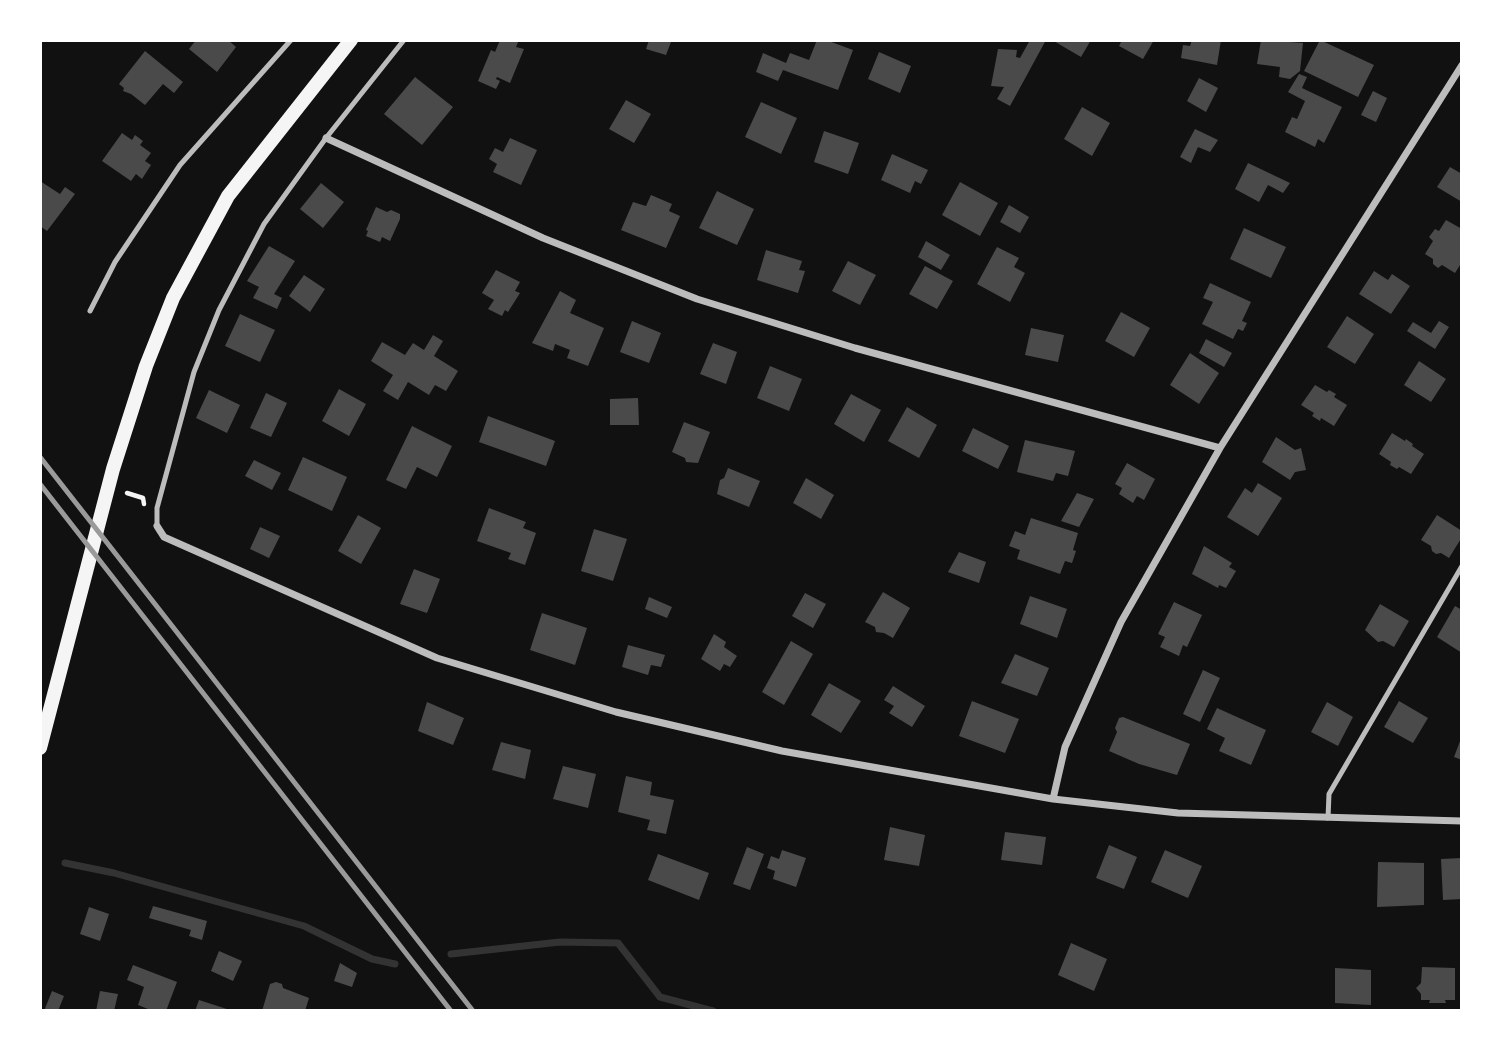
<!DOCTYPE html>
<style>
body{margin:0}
#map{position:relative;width:1502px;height:1051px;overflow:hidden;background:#111;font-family:Roboto,sans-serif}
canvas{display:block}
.frame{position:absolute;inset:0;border:42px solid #fff;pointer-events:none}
</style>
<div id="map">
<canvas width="1502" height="1051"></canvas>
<div class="frame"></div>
</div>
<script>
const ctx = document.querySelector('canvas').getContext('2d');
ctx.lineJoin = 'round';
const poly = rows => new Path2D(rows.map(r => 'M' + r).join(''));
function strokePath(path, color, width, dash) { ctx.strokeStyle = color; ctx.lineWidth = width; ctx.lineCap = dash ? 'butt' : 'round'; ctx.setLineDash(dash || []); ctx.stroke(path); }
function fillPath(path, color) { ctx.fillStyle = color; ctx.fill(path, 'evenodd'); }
strokePath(poly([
 [65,863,114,873,304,926,372,959,395,964],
 [451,954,560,942,618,943,660,997,713,1011]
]), '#333', 7);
fillPath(poly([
 [196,40,228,40,236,47,217,72,189,49],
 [500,40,519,40,516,47,524,49,510,83,497,77,496,79,500,81,496,89,478,81,491,50,495,52],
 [649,40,671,42,666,55,646,49],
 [817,40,826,40,853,50,838,90,783,70,778,81,756,72,763,53,786,63,790,53,809,60],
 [1030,40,1046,40,1010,106,997,99,1004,87,991,86,998,49,1017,50,1016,57,1020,58],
 [1052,40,1091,40,1081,57],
 [1122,40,1154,40,1143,59,1119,46],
 [1192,40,1221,40,1217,65,1181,58,1183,45,1190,46],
 [1261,40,1303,43,1300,71,1290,79,1279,77,1280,67,1257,64],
 [1320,40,1374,65,1358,97,1304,71],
 [145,51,183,82,174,93,163,84,145,105,131,94,123,91,124,88,119,84],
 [879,52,911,66,900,93,868,79],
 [1299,74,1307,77,1302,88,1342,107,1324,143,1318,139,1315,147,1285,132,1292,117,1297,119,1305,101,1288,92],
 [415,77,453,107,422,145,384,114],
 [1199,78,1218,88,1206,112,1187,101],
 [1373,91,1387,98,1376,122,1361,115],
 [626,100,651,114,634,143,609,129],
 [761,102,797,118,781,154,745,137],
 [1082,107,1110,123,1092,156,1064,139],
 [1195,129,1218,140,1210,152,1198,147,1191,163,1180,157],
 [824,131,859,143,848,174,814,162],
 [122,133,132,140,135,135,143,141,140,145,151,153,145,161,151,165,142,179,136,174,131,181,102,161],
 [510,138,537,150,521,185,493,172,497,164,489,159,495,148,503,152],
 [892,154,928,170,921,184,915,181,910,193,881,180],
 [1248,163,1290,183,1283,193,1268,185,1259,202,1235,189],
 [1450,167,1462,174,1462,202,1437,187],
 [40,181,60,194,65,187,75,194,47,231,40,226],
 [960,182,998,203,980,236,942,215],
 [321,183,344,202,323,228,300,209],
 [717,191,754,209,737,245,699,228],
 [651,195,672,204,669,211,680,216,666,248,621,230,633,202,646,206],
 [1009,205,1029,217,1020,233,1000,222],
 [376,207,387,212,391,210,400,214,400,219,390,241,382,237,380,242,366,236,368,231,366,230],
 [1446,220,1462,229,1462,262,1455,273,1442,265,1438,268,1433,264,1433,259,1425,254,1433,241,1429,237,1435,229,1439,231],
 [1244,228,1286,247,1271,278,1230,259],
 [926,241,950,255,941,270,918,257],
 [269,246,295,261,274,294,282,298,277,309,253,298,259,287,247,281],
 [997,247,1019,258,1014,267,1025,273,1010,302,977,284],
 [766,250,802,261,799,270,805,271,798,293,757,280],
 [848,261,876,275,860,305,832,291],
 [925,266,953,281,937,309,909,294],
 [496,270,520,282,515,291,520,293,508,312,505,310,502,316,488,309,494,300,482,293],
 [1374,271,1388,280,1392,274,1410,286,1391,314,1359,294],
 [304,275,325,289,310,312,289,296],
 [1210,283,1251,302,1242,321,1247,323,1243,331,1238,329,1233,339,1202,324,1213,302,1203,298],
 [560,291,576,300,570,313,604,328,588,366,567,358,570,350,555,344,553,351,532,343],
 [1121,312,1150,328,1134,357,1105,341],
 [240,314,275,330,260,362,225,346],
 [1347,316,1374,334,1355,364,1327,347],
 [632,321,661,333,649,363,620,352],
 [1439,321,1449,327,1435,349,1407,331,1413,322,1431,333],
 [1031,328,1064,335,1058,362,1025,355],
 [433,335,443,341,434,356,458,371,446,391,435,385,429,395,408,382,398,400,383,391,393,375,371,361,382,342,405,355,413,343,424,350],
 [1206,339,1232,353,1224,367,1199,353],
 [713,343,737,352,726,384,700,374],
 [1190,353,1219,373,1199,404,1170,385],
 [1419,361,1446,379,1431,402,1404,385],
 [770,366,802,379,789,411,757,398],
 [1315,385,1327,392,1329,390,1336,394,1334,397,1347,405,1334,426,1321,418,1320,421,1312,416,1314,413,1301,405],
 [339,389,366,404,349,436,322,421],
 [209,390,240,405,227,433,196,418],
 [266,393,287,403,271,437,250,428],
 [851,394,881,410,864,442,834,424],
 [638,398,639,425,610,425,610,399],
 [907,407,937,425,919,458,888,441],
 [488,416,555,441,546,466,479,442],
 [684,422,710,432,698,463,686,462,685,458,672,452],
 [412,426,452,446,437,477,417,467,406,489,386,480],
 [973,428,1009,446,998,469,962,451],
 [1392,433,1405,441,1406,439,1413,444,1412,446,1424,454,1411,474,1399,467,1397,469,1390,465,1391,462,1379,454],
 [1276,437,1295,450,1301,448,1306,470,1295,472,1290,480,1262,462],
 [1025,440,1075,451,1068,476,1056,473,1053,481,1017,472],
 [303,457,347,477,332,511,288,490],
 [254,460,281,473,272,490,245,476],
 [1127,463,1155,479,1144,500,1137,496,1133,503,1119,494,1122,488,1115,484],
 [728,468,760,481,749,507,717,494,720,480,724,478],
 [806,478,834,495,821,519,793,503],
 [1258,483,1282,498,1258,536,1227,517,1245,488,1252,493],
 [1077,493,1094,499,1079,527,1061,521],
 [489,508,526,522,523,528,536,533,525,565,508,559,511,553,477,541],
 [358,515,381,528,361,564,338,551],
 [1437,515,1462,531,1462,537,1449,558,1441,553,1436,554,1432,551,1431,546,1421,540],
 [1031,518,1078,533,1073,550,1076,551,1072,563,1065,561,1060,574,1017,559,1020,550,1009,546,1015,531,1025,535],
 [260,527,280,536,269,558,250,549],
 [594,529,627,539,613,581,581,571],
 [1204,546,1232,563,1229,567,1236,571,1226,588,1219,585,1218,588,1192,574],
 [959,552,986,562,979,583,948,572],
 [414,569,440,579,427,613,400,604],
 [883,592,910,608,893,638,884,633,876,632,875,627,865,622],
 [805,593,826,604,813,628,792,616],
 [1030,596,1067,609,1057,638,1020,624],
 [649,597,672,607,667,618,645,609],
 [1174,602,1202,615,1187,647,1183,645,1179,656,1160,647,1165,637,1158,634],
 [1380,604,1409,621,1394,647,1383,641,1378,642,1365,630],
 [1455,606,1462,610,1462,653,1437,637],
 [542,613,587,628,575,665,530,650],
 [714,634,726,642,724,647,737,656,730,667,724,664,720,671,701,659],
 [791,641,813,654,784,705,762,692],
 [628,645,665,655,661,667,651,665,648,675,622,667],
 [1015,654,1049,668,1037,696,1001,683],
 [1203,670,1220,678,1200,722,1183,714],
 [829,683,861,701,841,733,811,715],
 [893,686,925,706,912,727,889,713,894,706,884,700],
 [972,701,1019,719,1005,753,959,736],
 [1399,701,1428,718,1413,743,1384,727],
 [427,702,464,718,453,745,418,731],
 [1327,702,1353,717,1338,746,1311,732],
 [1217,708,1266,730,1251,765,1219,751,1225,738,1207,729],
 [1123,717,1190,744,1177,775,1139,764,1109,751,1117,732,1115,728,1119,718],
 [1462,736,1462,760,1454,757],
 [501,742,531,750,525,779,492,770],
 [563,766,596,774,588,808,553,799],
 [626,776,652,782,650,795,674,800,666,834,647,830,650,820,618,812],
 [890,827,925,835,919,866,884,860],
 [1005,832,1046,837,1042,865,1001,860],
 [1109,845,1137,857,1124,889,1096,878],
 [747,847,764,854,750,890,733,884],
 [782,850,806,858,796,887,773,879,775,871,767,868,771,856,779,859],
 [1165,850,1202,866,1188,898,1151,882],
 [658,854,709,873,699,900,648,880],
 [1462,858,1462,899,1443,900,1441,859],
 [1378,862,1424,863,1424,905,1377,907],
 [153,906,207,921,202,940,189,936,191,930,149,918],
 [89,907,109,914,100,941,80,934],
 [1071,943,1107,959,1094,991,1058,975],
 [219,951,242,961,233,981,211,971],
 [340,963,357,973,352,987,334,981],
 [133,965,177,982,166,1011,153,1011,138,1005,144,987,127,980],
 [1422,967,1455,968,1455,1000,1445,1000,1446,1003,1429,1003,1430,1000,1421,1000,1421,994,1416,988,1421,983],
 [1335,968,1371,970,1371,1005,1335,1003],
 [276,982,282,984,283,988,309,998,305,1011,262,1011,270,984],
 [52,991,64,996,58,1011,44,1011],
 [100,991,118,994,114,1011,96,1011],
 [199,1000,230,1010,229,1011,195,1011]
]), '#4a4a4a');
strokePath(poly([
 [127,493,143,498,144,504]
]), '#f5f5f5', 4.5);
strokePath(poly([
 [90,311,115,262,180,165,291,40],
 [157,526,157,508,194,372,219,310,264,224,326,138,404,40],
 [1328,818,1329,794,1462,566]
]), '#bcbcbc', 5);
strokePath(poly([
 [326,138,543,238,697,299,855,348,1220,448],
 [157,526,164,537,437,658,616,712,782,751,1053,799,1178,813,1462,821],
 [1053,799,1065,747,1121,622,1220,448,1462,65]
]), '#bcbcbc', 7);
strokePath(poly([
 [40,748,113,469,146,366,173,298,228,196,351,40]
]), '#f5f5f5', 14);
strokePath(poly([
 [40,457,473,1011],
 [40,484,451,1011]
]), '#9a9a9a', 5);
</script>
